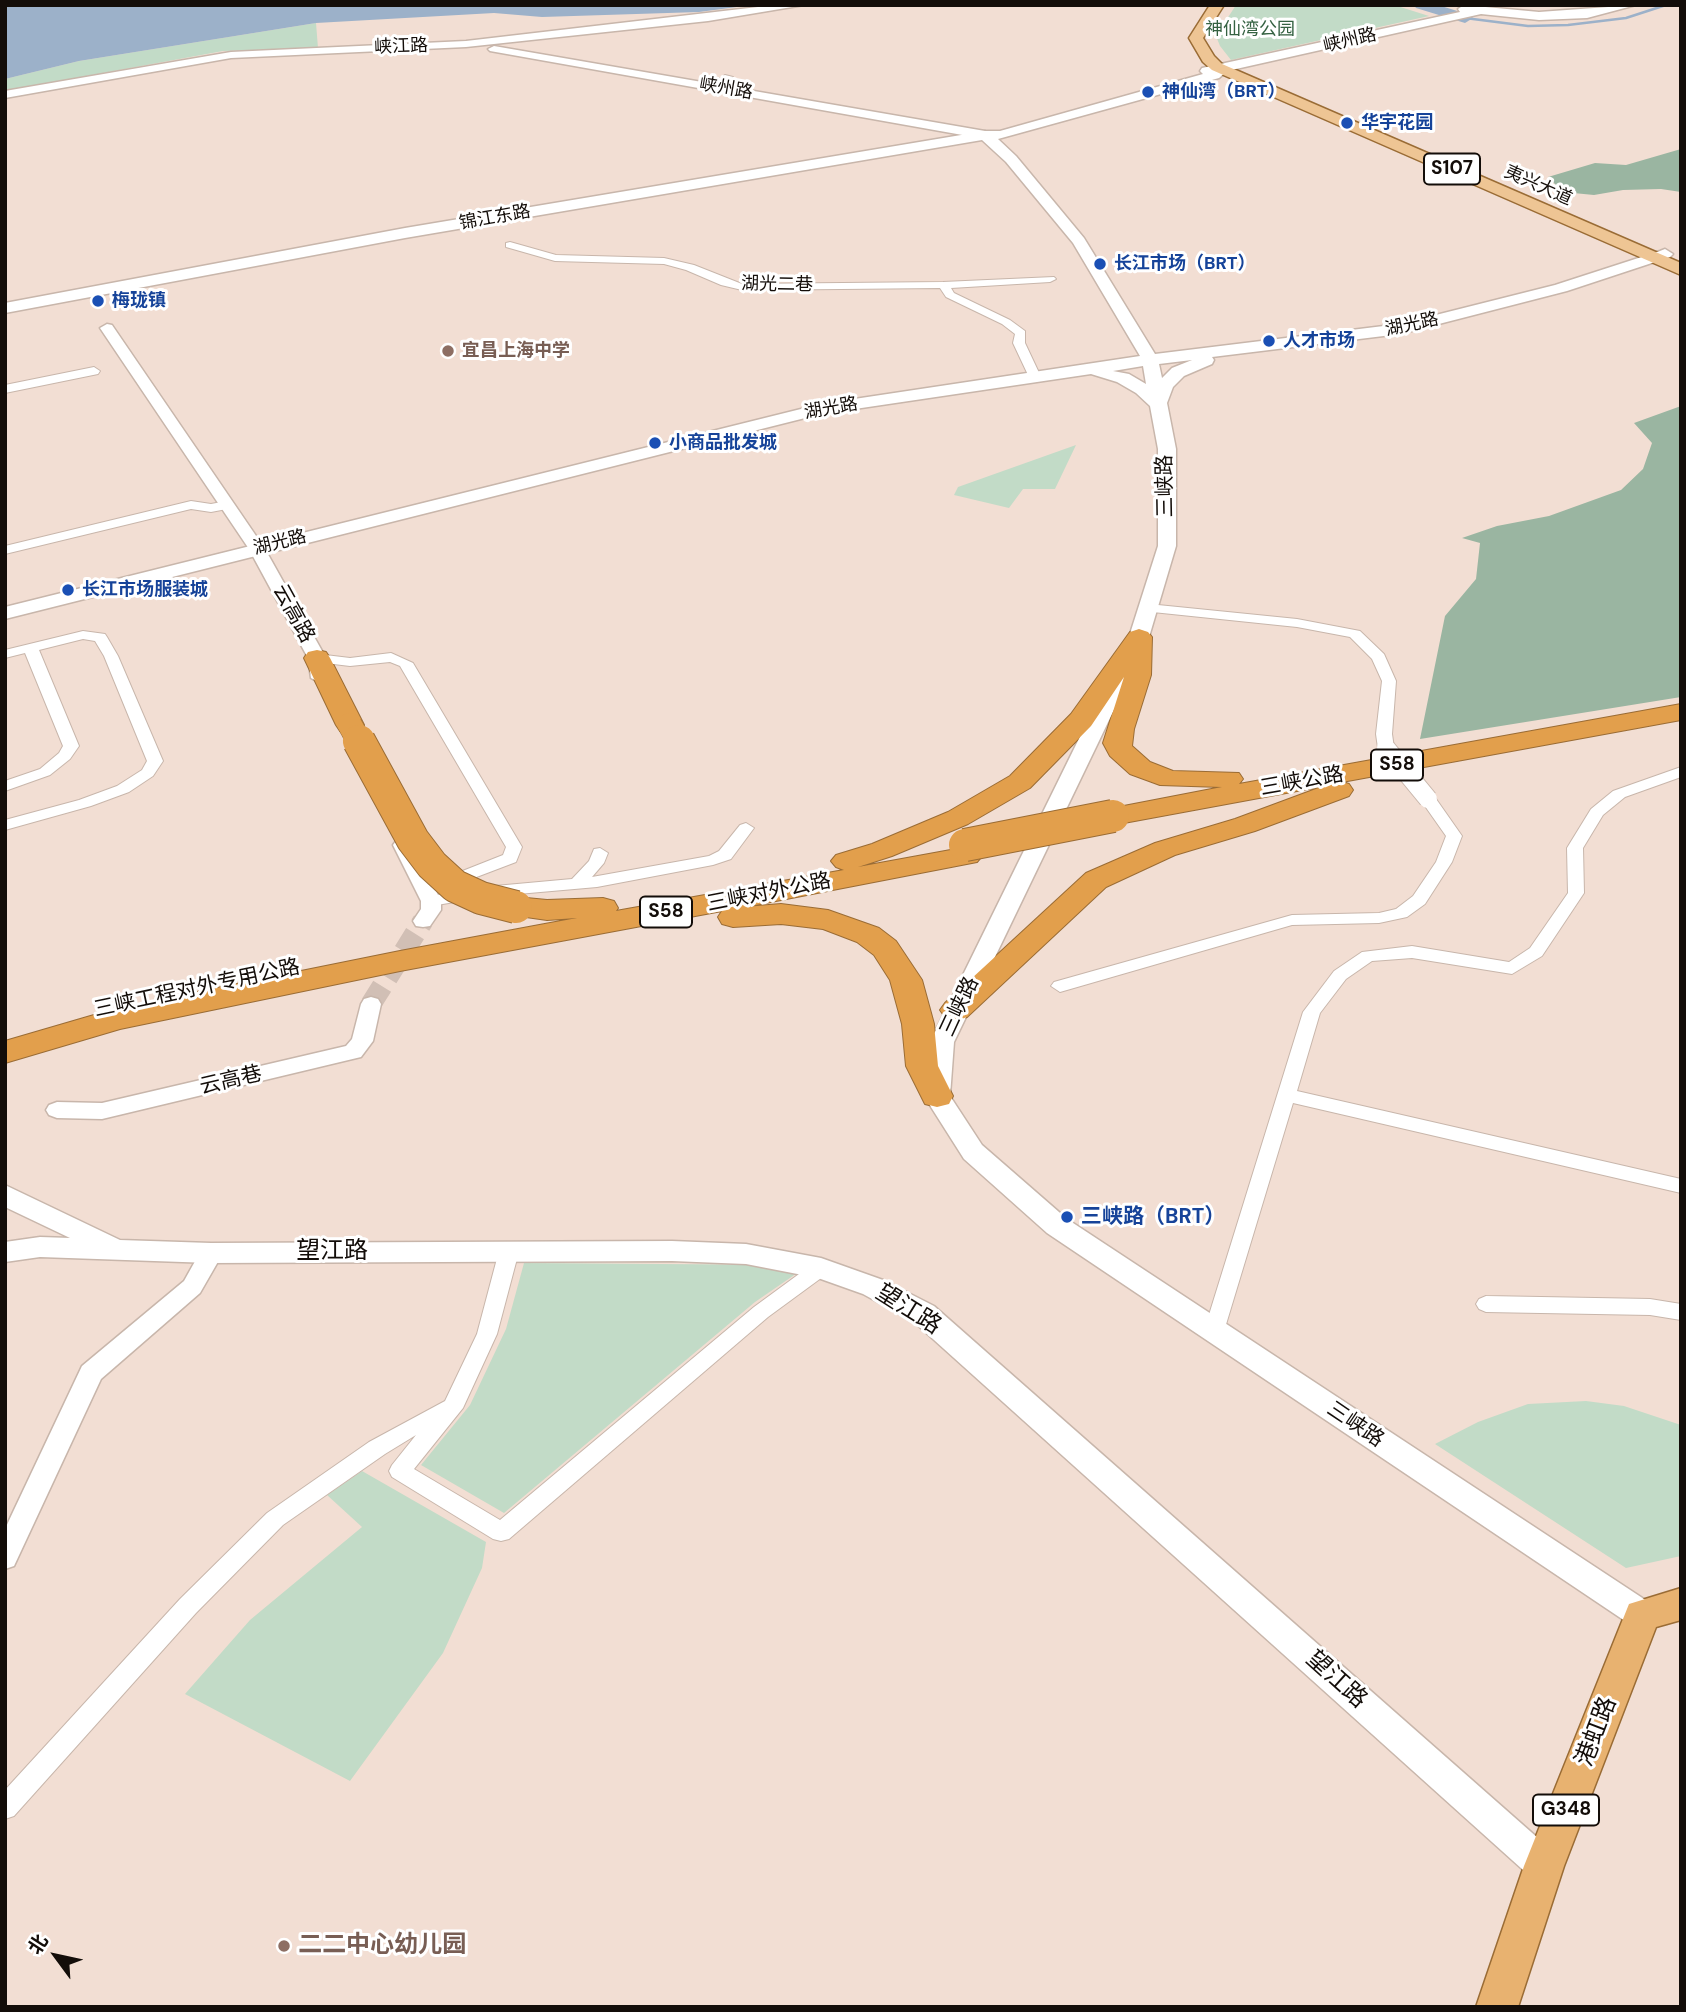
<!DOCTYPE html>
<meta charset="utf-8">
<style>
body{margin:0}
#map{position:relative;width:1686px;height:2012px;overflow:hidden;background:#f2ded3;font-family:"DM Sans","Noto Sans SC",sans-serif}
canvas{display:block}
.frame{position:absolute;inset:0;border:7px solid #130d09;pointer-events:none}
.north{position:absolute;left:21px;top:1921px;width:70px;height:70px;-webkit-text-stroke:5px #fff;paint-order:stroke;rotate:303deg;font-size:19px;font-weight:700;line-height:28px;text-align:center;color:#130d09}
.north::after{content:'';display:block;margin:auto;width:24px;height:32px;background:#130d09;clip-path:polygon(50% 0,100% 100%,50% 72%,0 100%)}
</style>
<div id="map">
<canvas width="1686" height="2012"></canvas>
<div class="frame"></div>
<div class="north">北</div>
</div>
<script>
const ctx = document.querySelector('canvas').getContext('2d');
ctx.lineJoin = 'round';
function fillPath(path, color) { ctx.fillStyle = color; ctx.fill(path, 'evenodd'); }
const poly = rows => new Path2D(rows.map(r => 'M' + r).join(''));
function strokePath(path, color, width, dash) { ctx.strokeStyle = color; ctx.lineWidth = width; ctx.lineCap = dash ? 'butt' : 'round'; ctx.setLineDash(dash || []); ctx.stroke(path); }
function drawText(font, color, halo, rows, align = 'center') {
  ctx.font = font + ' "DM Sans","Noto Sans SC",sans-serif'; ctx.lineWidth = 6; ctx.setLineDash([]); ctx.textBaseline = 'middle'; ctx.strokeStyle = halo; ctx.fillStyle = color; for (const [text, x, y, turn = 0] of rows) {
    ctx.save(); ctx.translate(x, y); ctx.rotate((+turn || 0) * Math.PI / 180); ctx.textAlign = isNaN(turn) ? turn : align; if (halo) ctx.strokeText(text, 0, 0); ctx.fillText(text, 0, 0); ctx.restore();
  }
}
fillPath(poly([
 [1236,5,1394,5,1429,16,1231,60,1220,46,1216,36],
 [316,23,318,48,223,51,5,91,5,79,79,61],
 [1076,445,1055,489,1023,489,1009,508,954,495,958,487],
 [524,1263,798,1265,803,1269,755,1302,504,1513,421,1465,470,1405,506,1329],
 [1586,1401,1624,1406,1681,1425,1681,1556,1626,1568,1435,1444,1478,1422,1528,1404],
 [362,1471,486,1542,482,1568,443,1653,350,1781,185,1694,250,1620,362,1527,327,1495]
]), '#c2dbc7');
fillPath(poly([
 [1681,149,1681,192,1661,189,1623,190,1594,195,1563,192,1548,177,1595,163,1626,165],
 [1681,406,1681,697,1420,739,1445,616,1476,579,1480,543,1462,538,1497,526,1549,516,1621,490,1643,469,1652,443,1634,423]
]), '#9ab5a1');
fillPath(poly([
 [5,5,752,5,699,12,542,17,494,13,316,23,79,61,5,79]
]), '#9cb1c9');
strokePath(poly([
 [1465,18,1528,26,1568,25,1626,18,1666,5]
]), '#9cb1c9', 2.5);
fillPath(poly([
 [1414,5,1438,5,1470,15,1473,18,1465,23,1416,8,1414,5]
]), '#9cb1c9');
strokePath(poly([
 [371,1004,423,921]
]), '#d1bfb5', 21, [21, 10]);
const minor = poly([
 [725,75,733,77,716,89,710,89,710,85,725,75],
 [510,242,556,255,664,258,694,265,742,284,943,282,1054,277,1056,279,1050,282,951,288,954,293,1010,320,1025,331,1025,343,1041,377,1035,381,1029,377,1013,343,1015,334,1002,324,946,297,940,288,742,290,721,285,686,270,664,264,555,261,506,247,506,243,510,242],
 [94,367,100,371,98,374,5,393,5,385,94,367],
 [191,501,211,504,227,501,234,505,232,508,211,512,191,509,5,554,5,546,191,501],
 [1148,604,1297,619,1360,631,1384,654,1396,681,1392,734,1394,748,1386,753,1378,748,1376,734,1382,681,1372,659,1350,637,1297,627,1143,611,1143,605,1148,604],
 [83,631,105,634,107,637,118,656,163,761,153,776,129,792,91,806,5,830,5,820,79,800,117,786,142,770,147,761,104,656,95,641,83,639,39,650,79,746,70,759,50,775,5,791,5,781,40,769,59,753,63,746,25,653,5,658,5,650,83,631],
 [391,653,413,663,522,847,516,862,466,881,458,876,460,872,503,855,506,847,400,666,390,662,350,666,317,662,310,658,317,654,350,658,391,653],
 [1681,767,1681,777,1625,797,1603,815,1583,848,1584,893,1542,956,1512,974,1412,958,1372,961,1346,979,1320,1013,1297,1091,1681,1179,1681,1193,1293,1103,1224,1331,1221,1337,1214,1339,1207,1337,1204,1331,1303,1012,1334,971,1362,952,1412,946,1509,962,1530,948,1568,893,1567,848,1591,809,1613,791,1681,767],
 [1428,794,1434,796,1462,836,1452,862,1425,904,1407,917,1379,923,1292,925,1060,992,1051,986,1054,982,1292,915,1379,913,1396,909,1413,896,1436,862,1446,836,1420,799,1428,794],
 [746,823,754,828,731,859,713,865,597,887,484,897,431,906,423,901,431,896,484,887,572,879,589,861,594,849,600,848,608,853,604,863,592,877,709,856,719,851,740,825,746,823],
 [509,1244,516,1246,519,1251,497,1334,463,1408,414,1469,500,1520,754,1307,814,1263,821,1261,828,1263,831,1268,828,1273,768,1317,509,1539,501,1541,493,1539,392,1477,389,1471,392,1465,416,1435,385,1454,283,1525,196,1613,14,1816,5,1819,5,1790,180,1599,267,1513,369,1442,445,1401,477,1334,499,1251,502,1246,509,1244],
 [1486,1296,1650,1299,1681,1304,1681,1320,1650,1315,1486,1312,1479,1309,1476,1304,1479,1299,1486,1296]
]);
const tertiary = poly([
 [775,5,804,5,708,21,466,47,231,58,5,98,5,91,231,52,466,41,775,5],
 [494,46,985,131,991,135,985,139,490,51,488,49,494,46],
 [107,324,112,325,265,549,326,658,329,678,326,682,320,683,311,678,308,658,249,549,100,328,107,324],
 [403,839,410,841,413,845,441,901,441,910,430,926,423,927,416,926,413,921,421,909,421,901,393,845,396,841,403,839],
 [371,997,378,999,381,1004,373,1041,361,1057,102,1119,57,1118,49,1115,46,1110,49,1105,57,1102,102,1103,346,1046,352,1039,361,1004,364,999,371,997],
 [211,1244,219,1247,223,1253,200,1293,101,1379,14,1566,5,1569,5,1529,82,1366,184,1281,203,1247,211,1244]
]);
const secondary = poly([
 [1464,5,1539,12,1636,5,1587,18,1539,20,1481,14,1227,71,1219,78,998,139,1016,156,1084,238,1155,354,1400,324,1555,285,1660,251,1665,249,1673,254,1670,257,1567,291,1400,334,1212,357,1214,360,1212,364,1184,376,1173,387,1167,403,1176,449,1176,546,1149,637,954,1042,950,1096,982,1145,1067,1219,1653,1605,1658,1615,1653,1625,1642,1629,1631,1625,1047,1233,964,1159,924,1096,930,1042,1129,637,1158,546,1158,449,1150,406,1136,393,1117,382,1091,374,821,414,5,619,5,607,821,404,1140,356,1073,243,1006,162,982,140,405,238,5,313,5,303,405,228,985,131,1000,131,1203,74,1200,71,1202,68,1460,12,1458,9,1464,5],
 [1192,360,1172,368,1162,378,1159,364,1192,360],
 [1143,366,1146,384,1129,374,1113,371,1143,366],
 [5,1185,120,1240,211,1243,672,1241,746,1244,821,1258,883,1280,934,1306,1556,1854,1561,1866,1556,1878,1544,1883,1532,1878,914,1322,863,1294,818,1278,746,1264,672,1261,211,1263,40,1257,5,1262,5,1242,40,1237,70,1238,5,1207,5,1185]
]);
const primary = poly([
 [1210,5,1224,5,1203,38,1214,56,1222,64,1681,263,1681,275,1212,70,1203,62,1189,38,1210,5]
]);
const trunk = poly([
 [1681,1588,1681,1620,1656,1627,1564,1866,1518,2007,1476,2007,1524,1866,1629,1604,1681,1588]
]);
const motorway = poly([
 [1139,629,1148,632,1152,637,1151,675,1134,729,1132,746,1150,762,1173,771,1239,773,1243,779,1239,784,1681,704,1681,720,1342,782,1349,784,1353,790,1349,796,1255,831,1175,855,1106,887,967,1017,956,1021,945,1017,940,1010,945,1003,1086,873,1155,843,1235,819,1324,786,1113,825,1103,822,1099,816,1103,810,1222,787,1160,785,1130,774,1110,756,1103,743,1124,677,1091,726,1030,788,968,824,892,856,858,867,967,847,977,850,982,856,977,862,745,907,781,904,828,910,879,928,896,941,922,980,934,1024,938,1066,953,1096,949,1104,937,1107,925,1104,906,1066,902,1024,890,980,874,955,857,942,823,929,781,924,733,927,722,924,718,917,722,911,400,971,120,1029,5,1063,5,1041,118,1008,400,951,577,918,547,920,505,914,501,907,505,900,516,897,547,900,603,898,614,901,618,908,616,911,844,870,836,867,831,861,836,855,872,844,948,812,1010,776,1071,714,1130,632,1139,629],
 [317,650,326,652,330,658,364,725,360,731,350,733,340,731,336,725,304,658,308,652,317,650]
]);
strokePath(minor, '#c8b6ab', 2);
strokePath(tertiary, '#c8b6ab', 3);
strokePath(secondary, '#c8b6ab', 3);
strokePath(primary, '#9a6c35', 3);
strokePath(trunk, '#9a6c35', 3);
strokePath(motorway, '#9a6c35', 2);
fillPath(minor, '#fff');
fillPath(tertiary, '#fff');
fillPath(secondary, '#fff');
fillPath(primary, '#eec594');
fillPath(trunk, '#e8b270');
fillPath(motorway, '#e29f4c');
const minorBridge = poly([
 [1386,748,1428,799]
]);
const motorwayBridgeFar1 = poly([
 [350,725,360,743]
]);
const motorwayBridge = poly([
 [359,741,413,840,432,865,455,886,481,898,516,907],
 [965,845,1113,816]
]);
strokePath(minorBridge, '#c8b6ab', 20, []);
strokePath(motorwayBridgeFar1, '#9a6c35', 25, []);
strokePath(motorwayBridge, '#9a6c35', 34, []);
strokePath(minorBridge, '#fff', 18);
strokePath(motorwayBridgeFar1, '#e29f4c', 24);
strokePath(motorwayBridge, '#e29f4c', 32);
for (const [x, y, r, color] of [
 [1148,92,7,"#1a4fb4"],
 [1347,123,7,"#1a4fb4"],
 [1100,264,7,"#1a4fb4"],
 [98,301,7,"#1a4fb4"],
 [1269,341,7,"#1a4fb4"],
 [448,351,7,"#8d6e63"],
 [655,443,7,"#1a4fb4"],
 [68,590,7,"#1a4fb4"],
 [1067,1217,7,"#1a4fb4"],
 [284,1946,7,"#8d6e63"]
]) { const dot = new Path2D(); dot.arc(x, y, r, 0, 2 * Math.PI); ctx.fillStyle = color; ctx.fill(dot); strokePath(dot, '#fff', 2.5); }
drawText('18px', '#356242', '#fff', [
 ["神仙湾公园",1250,30]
]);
drawText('18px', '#130d09', '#fff', [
 ["峡州路",1350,41,-13],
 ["峡江路",401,47,-2],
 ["峡州路",726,89,10],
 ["夷兴大道",1538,186,24],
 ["锦江东路",495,218,-10],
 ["湖光二巷",777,285,1],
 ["湖光路",1412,325,-12],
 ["湖光路",831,409,-10],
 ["湖光路",280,543,-14]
]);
drawText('bold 18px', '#164399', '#fff', [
 ["神仙湾（BRT）",1162,92],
 ["华宇花园",1361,123],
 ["长江市场（BRT）",1114,264],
 ["梅珑镇",112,301],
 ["人才市场",1283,341],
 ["小商品批发城",669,443],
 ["长江市场服装城",82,590]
], 'left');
drawText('bold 18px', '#785e54', '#fff', [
 ["宜昌上海中学",462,351]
], 'left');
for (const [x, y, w] of [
 [1452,169,56],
 [1397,765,52],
 [666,912,52],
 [1566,1810,66]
]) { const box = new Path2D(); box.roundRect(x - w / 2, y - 15.5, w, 31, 5); ctx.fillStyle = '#fff'; ctx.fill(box); strokePath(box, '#130d09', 2); }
drawText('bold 19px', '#130d09', null, [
 ["S107",1452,169],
 ["S58",1397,765],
 ["S58",666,912],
 ["G348",1566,1810]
]);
drawText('21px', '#130d09', '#fff', [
 ["三峡路",1166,486,-91],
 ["云高路",293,614,61],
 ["三峡公路",1302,782,-10],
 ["三峡对外公路",769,893,-11],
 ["三峡工程对外专用公路",197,989,-12],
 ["三峡路",960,1007,-65],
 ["云高巷",231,1081,-13],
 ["三峡路",1355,1425,34]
]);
drawText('bold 21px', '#164399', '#fff', [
 ["三峡路（BRT）",1081,1217]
], 'left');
drawText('24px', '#130d09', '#fff', [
 ["望江路",332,1252],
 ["望江路",908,1310,32],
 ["望江路",1336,1680,42],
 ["港虹路",1597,1732,-69]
]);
drawText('bold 24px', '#785e54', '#fff', [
 ["二二中心幼儿园",298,1946]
], 'left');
</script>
